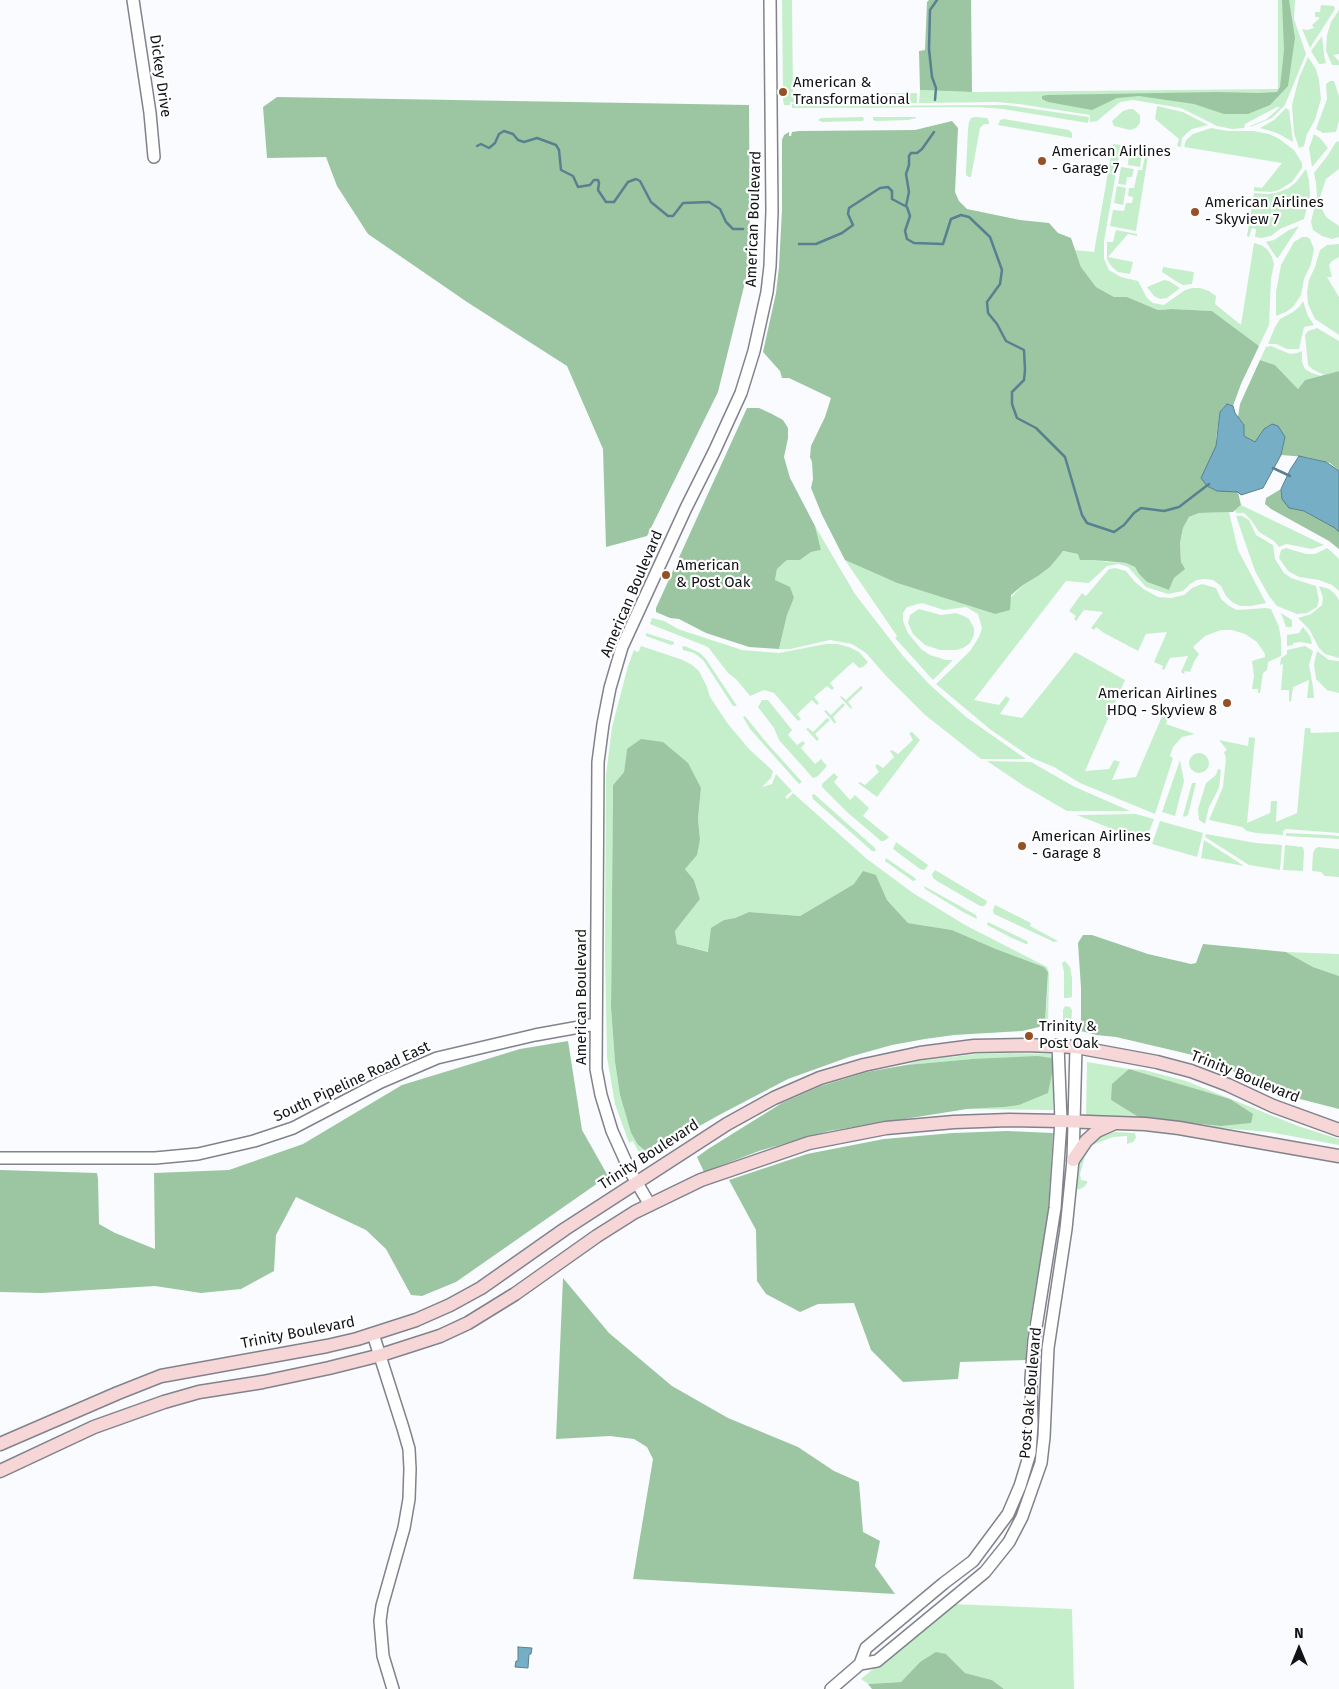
<!DOCTYPE html>
<style>
body{margin:0}
#map{position:relative;width:1339px;height:1689px;overflow:hidden;background:#fafbff;font-family:"Fira Sans",sans-serif}
canvas{display:block}
.north{position:absolute;left:1274px;top:1624px;width:50px;height:50px;-webkit-text-stroke:4px #fff;paint-order:stroke;rotate:0deg;font-size:14px;font-weight:700;line-height:20px;text-align:center;color:#121316}
.north::after{content:'';display:block;margin:auto;width:18px;height:22px;background:#121316;clip-path:polygon(50% 0,100% 100%,50% 72%,0 100%)}
</style>
<div id="map">
<canvas width="1339" height="1689"></canvas>
<div class="north">N</div>
</div>
<script>
const ctx = document.querySelector('canvas').getContext('2d');
ctx.lineJoin = 'round';
function fillPath(path, color) { ctx.fillStyle = color; ctx.fill(path, 'evenodd'); }
const poly = rows => new Path2D(rows.map(r => 'M' + r).join(''));
function strokePath(path, color, width, dash) { ctx.strokeStyle = color; ctx.lineWidth = width; ctx.lineCap = dash ? 'butt' : 'round'; ctx.setLineDash(dash || []); ctx.stroke(path); }
function drawText(font, color, halo, rows, align = 'center') {
  ctx.font = font + ' "Fira Sans",sans-serif'; ctx.lineWidth = 4.5; ctx.setLineDash([]); ctx.textBaseline = 'middle'; ctx.strokeStyle = halo; ctx.fillStyle = color; for (const [text, x, y, turn = 0] of rows) {
    ctx.save(); ctx.translate(x, y); ctx.rotate((+turn || 0) * Math.PI / 180); ctx.textAlign = isNaN(turn) ? turn : align; if (halo) ctx.strokeText(text, 0, 0); ctx.fillText(text, 0, 0); ctx.restore();
  }
}
fillPath(poly([
 [782,0,792,0,793,95,917,93,917,103,828,104,790,102,790,105,784,105,783,99],
 [1278,0,1295,0,1294,19,1306,54,1285,105,1272,118,1253,126,1248,127,1267,119,1280,107,1277,107,1245,124,1244,128,1232,129,1217,126,1181,108,1133,100,1120,102,1097,121,1090,122,1090,115,1019,104,996,102,919,103,920,90,972,92,1278,89],
 [1321,5,1334,6,1335,9,1310,48,1302,29,1307,30,1314,28,1312,25,1319,19,1319,17,1315,17,1315,12,1320,12],
 [1339,10,1339,54,1333,55,1339,61,1339,65,1332,65,1326,51,1327,35,1331,22],
 [1322,36,1324,55,1326,63,1322,64,1319,64,1311,51],
 [1308,57,1316,69,1319,80,1321,99,1315,120,1307,134,1304,146,1299,148,1294,133,1292,105,1299,78],
 [1330,81,1334,81,1339,96,1339,121,1336,132,1323,133,1316,129,1327,99,1326,84],
 [792,104,820,106,1006,105,1089,117,1088,123,1003,109,977,107,792,108],
 [1157,106,1183,112,1208,125,1192,129,1187,133,1182,138,1181,147,1177,146,1179,139,1155,119],
 [1286,108,1289,110,1293,142,1277,133,1260,128,1274,120],
 [1129,109,1133,109,1140,115,1140,123,1136,128,1130,130,1114,126,1112,121,1123,111],
 [863,117,864,120,862,121,822,122,818,120,821,118],
 [873,117,916,117,916,118,908,120,876,121,873,120],
 [975,117,987,118,989,122,989,124,984,124,980,128,971,177,969,177,966,175,966,171,968,129,969,122,971,118],
 [1004,119,1069,130,1072,133,1072,138,998,125,1000,120],
 [1211,128,1228,131,1253,131,1269,134,1278,138,1294,150,1302,163,1302,168,1292,182,1279,190,1271,192,1254,191,1254,187,1262,188,1282,163,1184,147,1186,140,1193,134],
 [1314,134,1321,139,1328,148,1312,167,1309,148],
 [1339,141,1339,169,1326,179,1320,197,1321,207,1326,217,1339,226,1339,237,1332,239,1322,236,1313,230,1311,222,1317,196,1316,183,1314,173,1328,155,1336,142],
 [1113,144,1121,145,1104,241,1104,259,1109,270,1121,277,1138,281,1147,298,1153,303,1164,305,1185,290,1192,288,1200,288,1209,291,1216,296,1215,304,1241,325,1254,243,1261,245,1267,249,1272,257,1274,264,1271,279,1269,325,1259,346,1212,311,1172,309,1158,310,1127,297,1114,297,1096,287,1081,267,1075,250,1094,252],
 [1124,145,1143,149,1140,167,1128,165,1129,154,1122,152],
 [1145,156,1148,156,1136,231,1110,226,1113,210,1124,211,1126,203,1132,203,1133,197,1128,196,1129,188,1134,188,1138,170,1142,170],
 [1121,167,1134,169,1132,177,1127,177,1126,185,1118,184],
 [1306,169,1309,180,1310,196,1304,219,1280,229,1271,236,1261,238,1255,237,1256,229,1252,228,1249,237,1247,236,1254,193,1267,194,1276,193,1289,188,1296,182],
 [1117,186,1126,188,1123,205,1114,203],
 [1299,226,1278,258,1276,257,1266,242,1274,240,1289,230],
 [1116,230,1137,234,1137,236,1128,234,1108,257,1133,262,1130,274,1118,272,1111,266,1107,259,1107,242,1113,242],
 [1302,237,1307,237,1310,239,1314,249,1311,264,1304,279,1301,295,1293,307,1286,312,1276,316,1276,292,1281,265,1294,242],
 [1339,244,1339,257,1332,261,1329,265,1332,277,1327,277,1339,297,1339,335,1315,319,1308,304,1307,292,1309,280,1315,267,1320,250,1327,245],
 [1163,267,1194,272,1192,284,1183,285,1179,283,1162,272],
 [1164,280,1169,281,1180,288,1167,298,1160,299,1154,296,1147,287],
 [1303,301,1308,316,1314,325,1304,327,1299,349,1287,349,1276,344,1268,344,1275,327,1280,319,1293,312,1300,306],
 [1317,328,1339,341,1339,371,1324,375,1312,369,1308,365,1305,335,1308,331],
 [1271,346,1290,354,1297,353,1302,351,1302,362,1305,369,1312,373,1321,376,1305,380,1298,389,1275,365,1260,360,1266,347],
 [1241,505,1324,545,1312,549,1286,544,1279,547,1274,541,1259,532,1251,520,1244,513,1236,513,1235,510],
 [1229,512,1238,550,1266,603,1251,606,1240,606,1232,602,1226,596,1221,586,1213,580,1205,579,1197,580,1190,584,1183,591,1168,594,1146,587,1128,567,1119,564,1107,566,1089,583,1066,581,974,700,999,705,1006,696,1010,699,1000,714,1022,718,1075,652,1125,680,1085,771,1109,769,1114,760,1120,762,1112,780,1136,777,1163,714,1169,716,1166,724,1195,734,1182,737,1173,747,1170,756,1173,758,1155,814,1080,783,1054,767,1032,758,991,730,936,684,970,651,979,637,982,628,978,614,966,607,944,610,922,603,907,607,903,613,903,621,908,633,921,649,930,655,946,660,953,660,933,680,895,638,897,636,845,560,897,583,995,614,1023,585,1038,576,1050,567,1062,551,1078,554,1106,562,1126,563,1135,567,1139,574,1147,582,1169,590,1174,578,1184,569,1181,562,1180,543,1183,528,1189,517,1199,513],
 [1236,516,1242,516,1249,520,1256,535,1273,545,1275,559,1284,573,1291,578,1316,586,1319,600,1317,607,1307,613,1297,614,1277,606,1269,596,1255,571],
 [815,526,855,594,903,656,930,685,966,717,1026,759,981,759,925,715,887,677,866,653,852,644,830,640,790,649,779,649,787,615,794,598,775,580,777,569,787,560,800,560,811,552,821,550],
 [1286,548,1306,554,1315,554,1327,548,1332,552,1339,559,1339,591,1332,585,1319,580,1299,577,1288,571,1279,558,1281,550],
 [1115,568,1126,571,1135,582,1145,590,1158,597,1171,598,1184,595,1192,588,1202,584,1216,588,1221,599,1229,606,1237,610,1266,608,1271,609,1279,627,1281,640,1281,656,1268,662,1267,670,1263,673,1260,693,1258,693,1258,689,1252,689,1254,676,1252,661,1265,657,1265,654,1257,642,1245,634,1232,630,1221,630,1205,636,1193,647,1199,654,1194,662,1190,672,1185,671,1184,674,1181,672,1188,656,1170,658,1164,670,1162,669,1163,666,1154,662,1167,632,1146,634,1138,651,1104,633,1096,627,1094,630,1091,628,1103,612,1084,610,1076,621,1074,619,1076,616,1069,611,1082,593,1086,596,1109,569],
 [1319,586,1329,589,1335,594,1339,600,1339,658,1325,654,1319,648,1309,629,1298,618,1311,614,1322,605,1323,598],
 [919,609,941,615,956,613,964,616,969,619,974,628,974,635,970,643,965,647,957,650,940,650,925,645,913,634,908,623,910,615],
 [1281,613,1292,620,1292,627,1286,627],
 [652,618,664,621,678,629,742,650,779,653,826,644,837,644,849,647,859,652,868,662,863,667,859,668,853,662,830,683,834,688,832,690,827,686,814,697,819,703,817,705,812,700,797,714,801,719,798,721,774,693,764,690,750,696,736,679,728,673,708,647,650,624],
 [1303,627,1310,636,1312,644,1300,642,1293,643,1293,645,1287,646,1287,635,1299,633],
 [646,633,674,642,674,644,671,645,646,636],
 [641,646,683,660,692,665,699,671,707,687,710,697,728,724,749,749,773,771,771,778,762,787,772,784,776,774,792,791,785,797,787,799,793,793,867,859,913,893,965,925,1047,967,1049,973,1048,1029,1039,1027,1045,1024,1047,1000,1048,972,1044,967,996,949,952,930,908,923,887,900,876,875,854,884,800,916,749,912,735,918,724,920,709,952,677,944,675,931,700,899,694,880,685,869,700,839,698,819,701,788,627,749,624,772,613,785,611,1008,615,1062,620,1095,631,1133,638,1145,643,1150,651,1152,642,1153,638,1151,633,1141,629,1143,615,1104,607,1057,605,952,606,775,612,727,628,666,634,650,637,652,639,651],
 [685,646,700,653,706,659,737,706,733,706,703,660,694,653,683,650,682,647],
 [1305,646,1313,651,1309,665,1313,687,1314,698,1307,698,1309,680,1293,687,1291,702,1289,701,1289,690,1281,690,1283,664,1280,665,1281,658,1287,654,1287,650],
 [1317,651,1329,660,1339,661,1339,693,1327,690,1316,679,1314,664],
 [861,686,863,688,848,702,852,707,851,709,840,697,841,696,846,700],
 [762,700,768,700,792,730,788,735,797,745,803,741,805,743,801,748,815,764,821,759,826,765,827,766,818,776,813,778,779,740,774,728,758,707],
 [843,703,845,705,833,717,836,722,835,724,824,711,826,710,831,715],
 [745,716,766,742,802,782,799,784,750,729,743,717],
 [827,718,830,720,815,734,819,739,817,741,806,729,808,728,813,732],
 [1305,728,1310,728,1311,733,1339,732,1339,833,1286,829,1283,831,1283,835,1256,833,1247,831,1242,827,1209,820,1223,787,1226,758,1224,752,1227,750,1219,740,1248,746,1249,737,1255,738,1247,823,1270,813,1271,801,1277,801,1276,822,1297,813],
 [912,732,920,740,877,797,858,783,860,782,865,785,879,772,875,766,877,764,883,768,894,757,890,751,892,750,898,754,913,740,909,733],
 '1189 763a10 10 0 1 1 20 0a10 10 0 1 1-20 0Z',
 [1180,760,1184,781,1175,816,1162,812],
 [987,761,1031,762,1075,787,1130,811,1067,811,1024,786],
 [1218,769,1221,770,1219,788,1209,807,1205,824,1199,820,1198,809,1206,783,1216,775],
 [834,773,838,777,834,782,850,800,855,795,869,808,863,816,889,837,887,839,884,841,881,841,847,812,822,787,822,784],
 [1192,783,1196,783,1188,815,1184,817,1183,816],
 [814,794,875,848,876,851,872,851,813,799,812,795],
 [1136,814,1154,819,1145,842,1077,815],
 [1160,821,1203,833,1197,857,1152,844],
 [1286,833,1329,835,1339,836,1339,839,1286,836],
 [1206,834,1256,843,1282,845,1280,870,1249,865,1205,837],
 [1204,840,1244,866,1201,858],
 [896,842,928,865,927,867,924,870,920,869,893,849],
 [1285,845,1303,847,1304,852,1303,871,1283,870],
 [1318,847,1339,849,1339,877,1325,876,1321,872,1312,871,1313,853,1315,849],
 [886,858,915,878,916,880,913,881,885,861],
 [935,870,987,901,986,904,984,906,980,906,937,881,933,878,932,874],
 [924,886,976,915,977,919,963,912,925,889],
 [995,905,1031,923,1030,926,1058,941,1054,942,994,914,993,910],
 [988,922,1027,941,1028,944,1026,944,1012,938,987,925],
 [1286,952,1339,954,1339,976,1313,967],
 [1065,961,1070,967,1072,978,1072,997,1068,998,1064,998,1064,972,1062,963],
 [1065,1006,1070,1007,1072,1010,1071,1029,1068,1030,1063,1028,1063,1010],
 [1010,1053,1050,1054,1054,1058,1053,1110,967,1109,1004,1107,972,1059,906,1065,918,1061,976,1054],
 [1087,1062,1129,1069,1144,1070,1186,1081,1298,1126,1339,1139,1339,1145,1269,1132,1220,1128,1200,1124,1220,1126,1229,1099,1129,1069,1111,1100,1140,1118,1086,1116],
 [1115,1132,1135,1133,1136,1138,1133,1142,1127,1144,1127,1136,1113,1137,1092,1145,1085,1156,1080,1174,1081,1180,1087,1181,1087,1183,1084,1187,1078,1190,1076,1186,1077,1168,1081,1155,1098,1137],
 [951,1604,1072,1609,1074,1689,1004,1689,992,1680,965,1673,946,1654,920,1662,901,1682,868,1684,861,1679]
]), '#c5efca');
fillPath(poly([
 [929,0,971,0,972,92,920,90,919,51,925,50,927,2],
 [1282,0,1289,0,1295,38,1288,86,1270,105,1248,114,1224,114,1194,104,1139,96,1117,98,1092,110,1048,102,1042,99,1042,96,1047,95,1217,92,1259,93,1277,92,1280,87,1284,50],
 [277,97,749,105,750,262,718,392,647,536,606,547,603,449,567,366,467,302,368,234,337,186,326,157,267,158,263,107],
 [952,121,958,128,955,192,959,201,967,209,1020,220,1049,223,1058,233,1071,238,1081,267,1096,287,1114,297,1127,297,1158,310,1172,309,1212,311,1259,346,1241,384,1233,406,1227,404,1220,412,1216,439,1216,446,1238,492,1241,505,1233,512,1199,513,1189,517,1183,528,1180,543,1181,562,1185,569,1174,578,1169,590,1147,582,1139,574,1135,567,1126,563,1094,560,1080,560,1078,554,1063,551,1050,567,1038,576,1023,585,1011,595,1010,610,995,614,897,583,845,560,822,515,811,488,813,479,812,462,810,457,811,446,825,417,831,398,789,378,782,378,780,371,763,352,776,293,779,267,782,210,782,140,784,135,789,132,789,136,791,136,792,132,799,131,915,130],
 [1260,360,1275,365,1298,389,1305,380,1339,371,1339,471,1330,463,1306,457,1281,455,1285,437,1264,429,1255,443,1244,436,1244,425,1238,417,1240,404],
 [747,408,759,408,772,414,783,420,788,428,788,438,784,457,790,478,815,526,821,550,811,552,800,560,787,560,777,569,775,580,790,587,794,598,787,615,779,649,749,647,706,633,679,619,670,618,656,612,656,608],
 [1281,489,1281,493,1293,509,1304,511,1336,528,1339,532,1339,549,1329,541,1271,509,1265,504,1266,498],
 [641,739,663,742,688,763,701,788,698,819,700,839,697,855,685,869,694,880,700,899,675,931,677,944,708,952,711,928,724,920,735,918,749,912,800,916,854,884,863,871,876,875,887,900,908,923,952,930,996,949,1044,967,1048,972,1045,1024,1039,1027,1022,1031,954,1035,925,1039,892,1045,849,1057,788,1079,721,1114,658,1149,651,1152,644,1150,638,1145,631,1133,620,1095,615,1062,611,1008,613,785,624,772,627,749],
 [1083,935,1092,935,1148,954,1191,964,1196,963,1203,944,1286,952,1313,967,1339,976,1339,1109,1296,1098,1197,1056,1116,1037,1096,1035,1081,1031,1081,988,1078,943],
 [568,1041,582,1130,608,1176,456,1282,422,1296,411,1295,386,1249,366,1230,296,1197,276,1235,274,1271,241,1289,201,1293,155,1286,42,1293,0,1292,0,1170,97,1173,98,1179,99,1224,115,1233,155,1249,154,1173,229,1170,303,1144,402,1085,520,1049],
 [1038,1056,1051,1058,1053,1060,1053,1069,1048,1093,1019,1105,1004,1107,967,1109,829,1131,759,1151,704,1172,697,1157,708,1149,782,1103,821,1086,867,1072,906,1065,972,1059],
 [1129,1069,1230,1099,1253,1114,1251,1123,1220,1126,1140,1118,1111,1100,1112,1084],
 [1007,1131,1053,1133,1048,1212,1027,1339,1026,1360,960,1362,958,1379,903,1382,871,1350,854,1303,818,1304,800,1312,766,1294,757,1281,756,1230,729,1180,807,1154,884,1139,953,1133],
 [563,1278,609,1333,672,1386,728,1418,798,1447,834,1471,859,1482,863,1532,880,1541,875,1566,895,1594,633,1579,653,1459,647,1447,634,1439,610,1436,556,1439],
 [936,1652,946,1654,965,1673,992,1680,1004,1689,872,1689,868,1684,901,1682,920,1662]
]), '#9cc6a1');
const water = poly([
 [1227,404,1233,406,1235,413,1244,425,1244,436,1255,442,1264,429,1272,424,1278,426,1285,437,1281,455,1263,488,1241,495,1238,492,1217,491,1207,486,1201,478,1216,446,1220,412,1227,404],
 [1299,456,1326,462,1339,471,1339,532,1335,528,1304,511,1289,508,1282,499,1281,489,1290,470,1299,456],
 [518,1647,532,1648,531,1654,529,1654,528,1668,515,1667,516,1661,518,1661,518,1647]
]);
fillPath(water, '#76aec6');
strokePath(water, '#588091', 1);
strokePath(poly([
 [935,100,936,88,932,77,929,49,930,10,937,0],
 [477,146,481,144,489,148,495,143,499,134,504,131,513,134,518,140,524,142,537,138,556,145,559,150,561,170,573,176,578,187,590,185,594,180,598,180,599,183,598,190,606,202,614,202,628,182,636,179,640,181,651,202,668,216,673,216,683,203,709,202,720,209,726,222,733,229,743,229],
 [906,206,909,192,906,174,909,165,909,156,911,153,917,153,922,149,934,132],
 [799,244,816,244,842,233,853,225,848,214,849,208,880,188,888,187,892,191,892,199,907,207,910,216,905,231,907,239,914,243,943,244,951,219,961,215,969,217,990,237,1002,270,1000,284,987,302,988,313,997,324,1006,341,1024,350,1025,370,1024,380,1012,392,1012,404,1017,418,1036,428,1065,457,1082,515,1087,523,1114,532,1124,525,1134,513,1141,508,1164,511,1179,507,1209,484],
 [1273,468,1290,476]
]), '#588091', 2.5);
const tertiary = poly([
 [133,0,150,113,154,157],
 [0,1158,155,1158,198,1154,254,1141,293,1128,381,1082,437,1058,535,1035,596,1024],
 [650,1205,630,1171,612,1131,601,1095,596,1069,598,762,603,724,610,688,622,647,686,508,714,452,741,393,754,351,767,292,770,266,772,211,770,0],
 [373,1334,403,1428,409,1449,410,1469,409,1499,404,1528,382,1606,380,1621,383,1656,393,1689],
 [860,1664,877,1661,985,1572,1009,1542,1022,1517,1041,1463,1044,1437,1048,1348,1066,1229,1073,1160,1076,1047],
 [831,1689,860,1664,866,1648,944,1583,973,1561,1008,1514,1020,1486,1030,1453,1032,1424,1031,1379,1034,1340,1055,1208,1061,1121,1058,1045]
]);
const secondary = poly([
 [1073,1160,1086,1141,1097,1131,1113,1124],
 [0,1444,118,1393,161,1376,327,1346,357,1339,416,1320,450,1305,481,1288,565,1229,727,1124,774,1098,820,1078,864,1065,920,1053,974,1046,1025,1045,1076,1047,1157,1062,1191,1071,1228,1085,1273,1106,1339,1130],
 [0,1471,94,1427,164,1402,199,1392,263,1382,329,1368,381,1355,440,1336,468,1323,515,1294,597,1236,635,1212,701,1180,809,1143,886,1128,954,1122,1009,1120,1061,1121,1145,1124,1179,1128,1339,1156]
]);
strokePath(tertiary, '#81838c', 14);
strokePath(secondary, '#81838c', 15);
strokePath(tertiary, '#fff', 11);
strokePath(secondary, '#f7d6d7', 12);
for (const [x, y, r, color] of [
 [783,92,5,"#955025"],
 [1042,161,5,"#955025"],
 [1195,212,5,"#955025"],
 [666,575,5,"#955025"],
 [1227,703,5,"#955025"],
 [1022,846,5,"#955025"],
 [1029,1036,5,"#955025"]
]) { const dot = new Path2D(); dot.arc(x, y, r, 0, 2 * Math.PI); ctx.fillStyle = color; ctx.fill(dot); strokePath(dot, '#fff', 2); }
drawText('15px', '#121316', '#fff', [
 ["Dickey Drive",160,76,82],
 ["American Boulevard",754,219,-88],
 ["American Boulevard",632,594,-67],
 ["American Boulevard",582,997,-90],
 ["Trinity Boulevard",1245,1077,22],
 ["South Pipeline Road East",352,1082,-25],
 ["Trinity Boulevard",649,1155,-33],
 ["Trinity Boulevard",298,1333,-11],
 ["Post Oak Boulevard",1031,1393,-85]
]);
drawText('15px', '#121316', '#fff', [
 ["American &",793,83],
 ["Transformational",793,100],
 ["American Airlines",1052,152],
 ["- Garage 7",1052,169],
 ["American Airlines",1205,203],
 ["- Skyview 7",1205,220],
 ["American",676,566],
 ["& Post Oak",676,583],
 ["American Airlines",1217,694,"right"],
 ["HDQ - Skyview 8",1217,711,"right"],
 ["American Airlines",1032,837],
 ["- Garage 8",1032,854],
 ["Trinity &",1039,1027],
 ["Post Oak",1039,1044]
], 'left');
</script>
